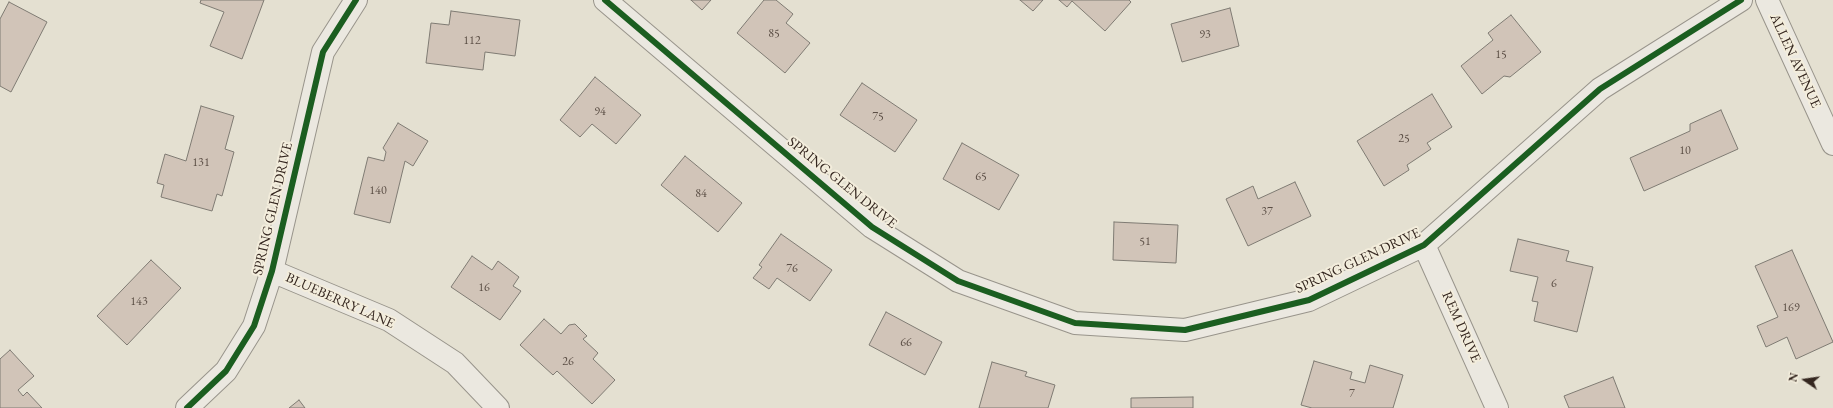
<!DOCTYPE html>
<style>
body{margin:0}
#map{position:relative;width:1833px;height:408px;overflow:hidden;background:#e4e0d1;font-family:"EB Garamond",serif}
canvas{display:block}
.north{position:absolute;left:1785px;top:360px;width:40px;height:40px;-webkit-text-stroke:3px #f3eddc;paint-order:stroke;rotate:283deg;font-size:11px;font-weight:700;line-height:16px;text-align:center;color:#34261f}
.north::after{content:'';display:block;margin:auto;width:14px;height:18px;background:#34261f;clip-path:polygon(50% 0,100% 100%,50% 72%,0 100%)}
</style>
<div id="map">
<canvas width="1833" height="408"></canvas>
<div class="north">N</div>
</div>
<script>
const ctx = document.querySelector('canvas').getContext('2d');
ctx.lineJoin = 'round';
function fillPath(path, color) { ctx.fillStyle = color; ctx.fill(path, 'evenodd'); }
const poly = rows => new Path2D(rows.map(r => 'M' + r).join(''));
function strokePath(path, color, width, dash) { ctx.strokeStyle = color; ctx.lineWidth = width; ctx.lineCap = dash ? 'butt' : 'round'; ctx.setLineDash(dash || []); ctx.stroke(path); }
function drawText(font, color, halo, rows, align = 'center') {
  ctx.font = font + ' "EB Garamond",serif'; ctx.lineWidth = 4; ctx.setLineDash([]); ctx.textBaseline = 'middle'; ctx.strokeStyle = halo; ctx.fillStyle = color; for (const [text, x, y, turn = 0] of rows) {
    ctx.save(); ctx.translate(x, y); ctx.rotate((+turn || 0) * Math.PI / 180); ctx.textAlign = isNaN(turn) ? turn : align; if (halo) ctx.strokeText(text, 0, 0); ctx.fillText(text, 0, 0); ctx.restore();
  }
}
const building = poly([
 [201,0,264,0,242,59,210,46,224,12,200,3,201,0],
 [691,0,711,0,702,10,691,0],
 [764,0,776,0,793,14,786,23,810,43,785,73,737,33,764,0],
 [1020,0,1043,0,1033,11,1020,0],
 [1059,0,1129,0,1131,2,1105,31,1072,1,1067,7,1059,0],
 [9,2,47,22,11,92,0,86,0,19,9,2],
 [1230,8,1239,46,1182,62,1171,24,1230,8],
 [451,11,520,20,515,56,485,52,483,70,426,63,431,23,449,25,451,11],
 [1511,15,1541,52,1510,77,1504,76,1482,94,1461,66,1493,40,1488,33,1511,15],
 [595,77,641,115,616,144,592,124,580,137,560,120,595,77],
 [862,83,917,120,895,152,840,115,862,83],
 [1432,94,1452,127,1427,143,1431,149,1407,165,1409,170,1384,186,1357,141,1432,94],
 [201,106,234,116,225,149,234,152,222,196,217,194,212,211,161,197,164,185,157,183,165,154,186,161,201,106],
 [1721,110,1738,149,1644,191,1630,158,1690,131,1690,124,1721,110],
 [398,123,428,141,413,166,405,161,390,223,354,214,368,157,384,161,386,152,383,148,398,123],
 [962,143,1019,175,999,210,943,179,962,143],
 [685,156,742,203,718,232,661,185,685,156],
 [1295,182,1311,216,1248,246,1226,199,1253,186,1258,199,1295,182],
 [1114,222,1178,225,1176,263,1113,260,1114,222],
 [781,234,832,270,810,301,777,278,769,289,753,278,762,267,759,265,781,234],
 [1518,239,1569,251,1566,261,1593,267,1577,332,1534,321,1538,302,1532,301,1538,277,1510,271,1518,239],
 [1792,250,1833,342,1796,359,1787,337,1766,347,1757,326,1778,317,1755,266,1792,250],
 [472,256,492,270,498,261,519,277,513,286,521,291,500,320,451,287,472,256],
 [151,260,181,288,127,345,97,316,151,260],
 [886,312,942,342,925,375,869,345,886,312],
 [544,319,561,334,569,325,575,324,587,336,583,339,598,353,593,359,615,380,592,404,557,371,553,375,520,345,544,319],
 [10,350,34,376,18,390,23,396,27,392,42,408,0,408,0,359,10,350],
 [1314,361,1352,372,1350,379,1365,383,1370,365,1403,375,1393,408,1312,408,1301,405,1314,361],
 [992,362,1027,372,1025,376,1055,385,1048,408,979,408,992,362],
 [1613,377,1625,408,1569,408,1564,396,1613,377],
 [1193,397,1193,408,1131,408,1131,398,1193,397],
 [299,400,305,408,289,408,299,400]
]);
fillPath(building, '#d1c4b8');
strokePath(building, '#7f7b73', 1);
const minor = poly([
 [605,0,872,227,958,281,1075,323,1185,330,1309,300,1424,245,1600,89,1741,0],
 [1767,0,1833,144],
 [1424,245,1497,408],
 [272,271,389,320,455,363,498,408],
 [187,408,226,371,254,326,272,271,323,52,356,0]
]);
strokePath(minor, '#98948b', 24);
strokePath(minor, '#ebe8e0', 22);
strokePath(poly([
 [605,0,872,227,958,281,1075,323,1185,330,1309,300,1424,245,1600,89,1741,0],
 [187,408,226,371,254,326,272,271,323,52,356,0]
]), '#1b5e20', 6);
drawText('12px', '#5b4e45', null, [
 ["85",774,34],
 ["93",1205,35],
 ["112",472,41],
 ["15",1501,55],
 ["94",600,112],
 ["75",878,117],
 ["25",1404,139],
 ["10",1685,151],
 ["131",201,163],
 ["65",981,177],
 ["140",378,191],
 ["84",701,194],
 ["37",1267,212],
 ["51",1145,242],
 ["76",792,269],
 ["6",1554,284],
 ["16",484,288],
 ["143",139,302],
 ["169",1791,308],
 ["66",906,343],
 ["26",568,362],
 ["7",1352,394]
]);
drawText('14px', '#34261f', '#f3eddc', [
 ["ALLEN AVENUE",1795,61,65],
 ["SPRING GLEN DRIVE",842,183,39],
 ["SPRING GLEN DRIVE",273,209,-77],
 ["SPRING GLEN DRIVE",1358,261,-25],
 ["BLUEBERRY LANE",340,301,24],
 ["REM DRIVE",1461,327,66]
]);
</script>
